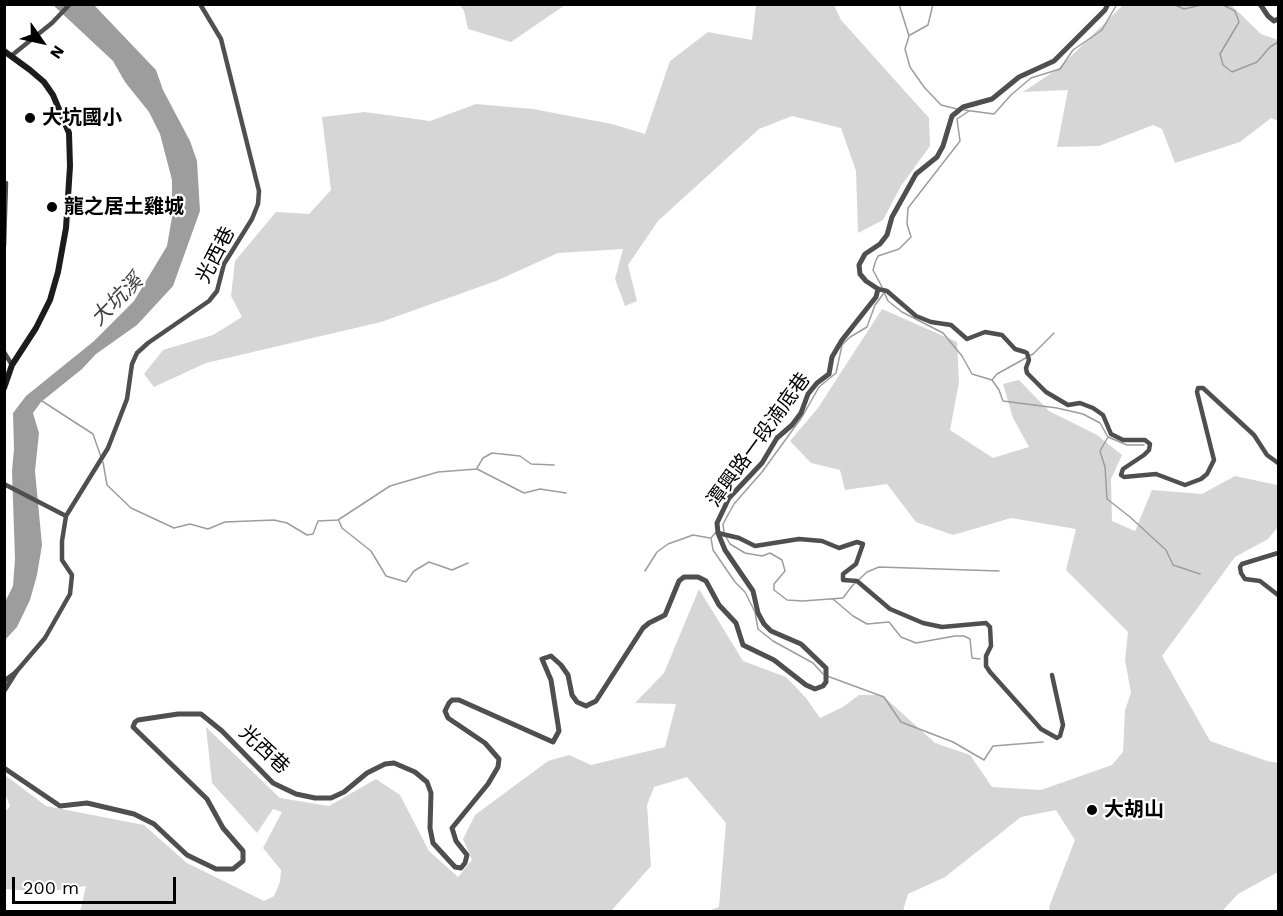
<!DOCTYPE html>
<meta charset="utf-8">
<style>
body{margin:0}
#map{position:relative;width:1283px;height:916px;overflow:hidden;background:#fff;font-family:"Work Sans",sans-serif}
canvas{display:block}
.frame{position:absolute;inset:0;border:6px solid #000;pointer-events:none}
.north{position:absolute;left:12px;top:12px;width:60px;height:60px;-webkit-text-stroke:4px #fff;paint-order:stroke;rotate:124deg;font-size:16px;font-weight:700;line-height:24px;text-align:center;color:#000}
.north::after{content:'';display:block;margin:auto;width:21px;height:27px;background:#000;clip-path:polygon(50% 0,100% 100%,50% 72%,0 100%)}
.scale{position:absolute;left:12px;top:877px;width:164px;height:27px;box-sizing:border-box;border:3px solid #000;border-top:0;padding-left:8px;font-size:18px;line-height:21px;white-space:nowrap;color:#000;-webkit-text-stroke:4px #fff;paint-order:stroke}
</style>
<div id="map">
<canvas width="1283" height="916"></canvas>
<div class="frame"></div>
<div class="north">N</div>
<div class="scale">200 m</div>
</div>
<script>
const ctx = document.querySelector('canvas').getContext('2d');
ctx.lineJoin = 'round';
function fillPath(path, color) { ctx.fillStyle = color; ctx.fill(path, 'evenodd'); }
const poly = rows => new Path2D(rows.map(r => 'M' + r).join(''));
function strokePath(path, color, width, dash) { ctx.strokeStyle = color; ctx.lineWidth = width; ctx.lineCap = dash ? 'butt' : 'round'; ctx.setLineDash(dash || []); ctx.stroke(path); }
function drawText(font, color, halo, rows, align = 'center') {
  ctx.font = font + ' "Work Sans","Noto Sans TC",sans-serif'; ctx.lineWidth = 4.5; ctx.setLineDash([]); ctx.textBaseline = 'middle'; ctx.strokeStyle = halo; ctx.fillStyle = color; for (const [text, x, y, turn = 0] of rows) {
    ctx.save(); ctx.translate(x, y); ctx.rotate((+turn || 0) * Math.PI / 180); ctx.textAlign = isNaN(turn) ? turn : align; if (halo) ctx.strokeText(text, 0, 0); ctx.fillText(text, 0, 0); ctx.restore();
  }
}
fillPath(poly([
 [460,5,565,5,511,42,468,29,464,11],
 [834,5,841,20,929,118,930,146,901,186,883,220,858,233,856,171,841,128,792,116,759,129,658,221,628,265,637,301,625,306,615,279,623,249,558,253,496,281,381,322,206,363,154,387,144,374,163,350,213,335,242,317,231,296,235,261,276,212,309,214,331,190,322,117,365,112,430,121,476,104,533,109,612,124,645,134,670,61,708,32,752,40,756,5],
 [1123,5,1231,5,1261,34,1278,40,1278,121,1271,118,1240,142,1175,163,1162,129,1153,125,1099,146,1057,147,1068,90,1023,92,1059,68],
 [882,309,957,342,959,382,950,430,993,458,1029,447,1013,418,1003,384,1019,380,1049,411,1097,435,1122,455,1111,479,1112,521,1135,531,1152,490,1202,494,1235,476,1277,485,1278,527,1268,539,1235,557,1162,656,1210,741,1267,761,1278,763,1278,872,1238,894,1222,911,1050,911,1049,907,1075,840,1056,810,1021,817,945,877,908,894,903,911,708,911,719,907,726,823,687,777,654,787,647,805,651,866,611,911,80,912,86,886,45,892,5,889,5,812,10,806,5,793,5,775,46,806,144,825,187,863,264,901,274,896,280,882,281,870,263,848,282,812,273,809,257,833,212,783,206,727,280,798,329,806,376,779,400,795,429,851,458,877,472,860,463,839,475,815,548,761,569,755,591,765,665,747,676,704,635,703,664,673,699,589,743,661,786,677,806,698,820,718,843,707,859,695,882,695,935,743,970,755,992,787,1041,790,1112,765,1123,752,1125,710,1131,693,1125,660,1128,632,1066,570,1076,529,1011,518,953,535,916,522,887,484,845,490,840,470,811,463,790,441,818,408]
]), '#d6d6d6');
fillPath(poly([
 [53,5,94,5,156,70,163,90,190,141,197,161,200,211,173,286,137,325,96,354,82,369,41,402,33,413,39,433,35,471,42,545,37,575,30,600,17,627,5,640,4,604,13,586,15,559,12,471,14,449,13,413,26,396,94,341,134,301,167,246,172,217,172,180,160,134,149,112,125,82,113,61]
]), '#9d9d9d');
strokePath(poly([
 [899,4,909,36,905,49,910,67,924,87,941,105,957,109],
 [1173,4,1184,9,1205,4],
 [1221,4,1235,11,1239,22,1220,54,1223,65,1232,72,1257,62,1270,47,1278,42],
 [910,35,928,25,933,4],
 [964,110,994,114,1011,95,1031,78,1060,69,1073,50,1102,30,1117,4],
 [882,287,873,270,875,263,878,256,899,249,911,237,907,224,908,208,960,141,957,119,969,111],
 [884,292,888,301,902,312,943,333,962,356,972,374,992,380,999,390,1003,401,1057,408,1083,414,1100,423,1108,437,1100,451,1105,467,1107,499,1130,517,1166,550,1173,565,1200,574],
 [992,380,997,374,1033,354,1054,333],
 [42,401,93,434,101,457],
 [1108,437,1127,445,1144,445],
 [103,462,107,485,131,508,174,528,190,524,208,529,225,522,274,520,287,523,307,535,313,534,318,521,338,520,390,486,438,472,477,469,524,493,540,489,566,493],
 [477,468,483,458,492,453,520,456,531,464,554,465],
 [339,521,342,528,371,551,386,576,406,582,414,571,429,562,452,570,468,563],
 [716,532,711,538,713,550,735,582,745,592,755,612,758,629,773,641,813,663,823,674],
 [724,532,723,524,734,504,762,472,802,417,819,387,836,373,842,345,850,337,867,327,875,305,884,293],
 [726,537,730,544,745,553,762,556,770,553,782,560,785,571,774,584,774,590,787,600,803,601,843,598,852,586,867,572,879,567,999,571],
 [645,571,657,552,668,544,693,535,710,538],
 [833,599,853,616,867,624,889,622,901,637,916,643,955,636,964,636,970,639,972,658,980,659],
 [827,676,884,697,901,722,953,742,984,760,993,746,1043,742]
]), '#9d9d9d', 1.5);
strokePath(poly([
 [11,56,52,23,70,4],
 [4,246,6,183],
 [878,289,887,291,916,316,931,322,951,325,967,339,985,332,1002,335,1015,349,1025,352],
 [4,352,12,365],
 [1027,353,1029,360,1026,368,1027,373,1046,392,1068,405,1080,403,1093,408,1103,415,1111,434,1123,440,1145,440,1150,444,1149,450,1144,455,1123,469,1121,475,1124,477,1156,474,1185,485,1201,479,1207,474,1214,460,1197,392,1198,388,1203,388,1254,435,1267,455,1278,463],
 [4,484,66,516],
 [718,533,739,538,755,546,799,539,822,541,839,548,857,542,863,544,856,564,843,574,843,580,857,581,890,609,923,623,942,627,986,623,990,627,991,646,986,656,986,666,990,672,1041,729,1057,738,1060,736,1063,725,1052,675],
 [1278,553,1242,564,1240,567,1241,573,1245,579,1260,581,1278,595],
 [4,681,16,672,45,638,70,594,72,575,62,560,62,541,66,516,108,448,127,399,132,364,137,353,148,343,209,301,217,291,224,264,252,219,258,204,259,191,221,39,200,4]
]), '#4f4f4f', 4.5);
strokePath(poly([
 [1260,4,1268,16,1274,21,1278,19],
 [4,691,16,672],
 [4,768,60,806,87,803,134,814,154,824,187,855,216,869,233,869,243,861,243,851,223,828,207,799,133,727,135,722,138,720,178,714,201,714,222,731,273,783,296,794,315,798,331,798,344,792,367,773,385,764,394,763,415,772,427,782,431,793,430,828,433,843,455,867,461,868,465,863,467,855,456,841,452,828,488,784,498,767,499,759,485,743,448,718,445,711,449,703,452,700,459,700,553,742,559,731,551,680,542,659,551,656,561,665,568,675,572,695,577,702,586,706,596,701,643,628,649,623,665,615,679,581,684,577,698,577,706,581,719,605,736,623,743,645,774,660,806,685,815,689,823,686,826,682,826,668,801,644,771,631,764,624,758,613,753,591,725,550,718,533,717,523,729,498,762,463,777,438,792,425,801,413,808,394,817,383,829,374,832,357,842,340,876,297,878,289,866,281,860,274,859,265,865,254,880,244,887,235,892,217,916,174,937,157,943,146,952,116,963,107,992,99,1019,77,1054,61,1105,10,1108,4]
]), '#4f4f4f', 5);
strokePath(poly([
 [4,51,30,70,44,82,53,95,69,133,70,166,66,228,58,272,50,300,36,328,12,365,4,388]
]), '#1c1c1c', 6);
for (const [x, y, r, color] of [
 [30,118,6,"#000"],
 [52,207,6,"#000"],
 [1092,810,6,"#000"]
]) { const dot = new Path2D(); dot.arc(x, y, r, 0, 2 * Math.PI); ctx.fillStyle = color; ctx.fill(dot); strokePath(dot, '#fff', 2); }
drawText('bold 20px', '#000', '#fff', [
 ["大坑國小",42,118],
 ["龍之居土雞城",64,207],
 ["大胡山",1104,810]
], 'left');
drawText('20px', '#000', '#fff', [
 ["光西巷",216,255,-63],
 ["潭興路一段湳底巷",759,440,-54],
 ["光西巷",264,750,43]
]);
drawText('italic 21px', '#3e3e3e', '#fff', [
 ["大坑溪",117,300,-45]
]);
</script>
